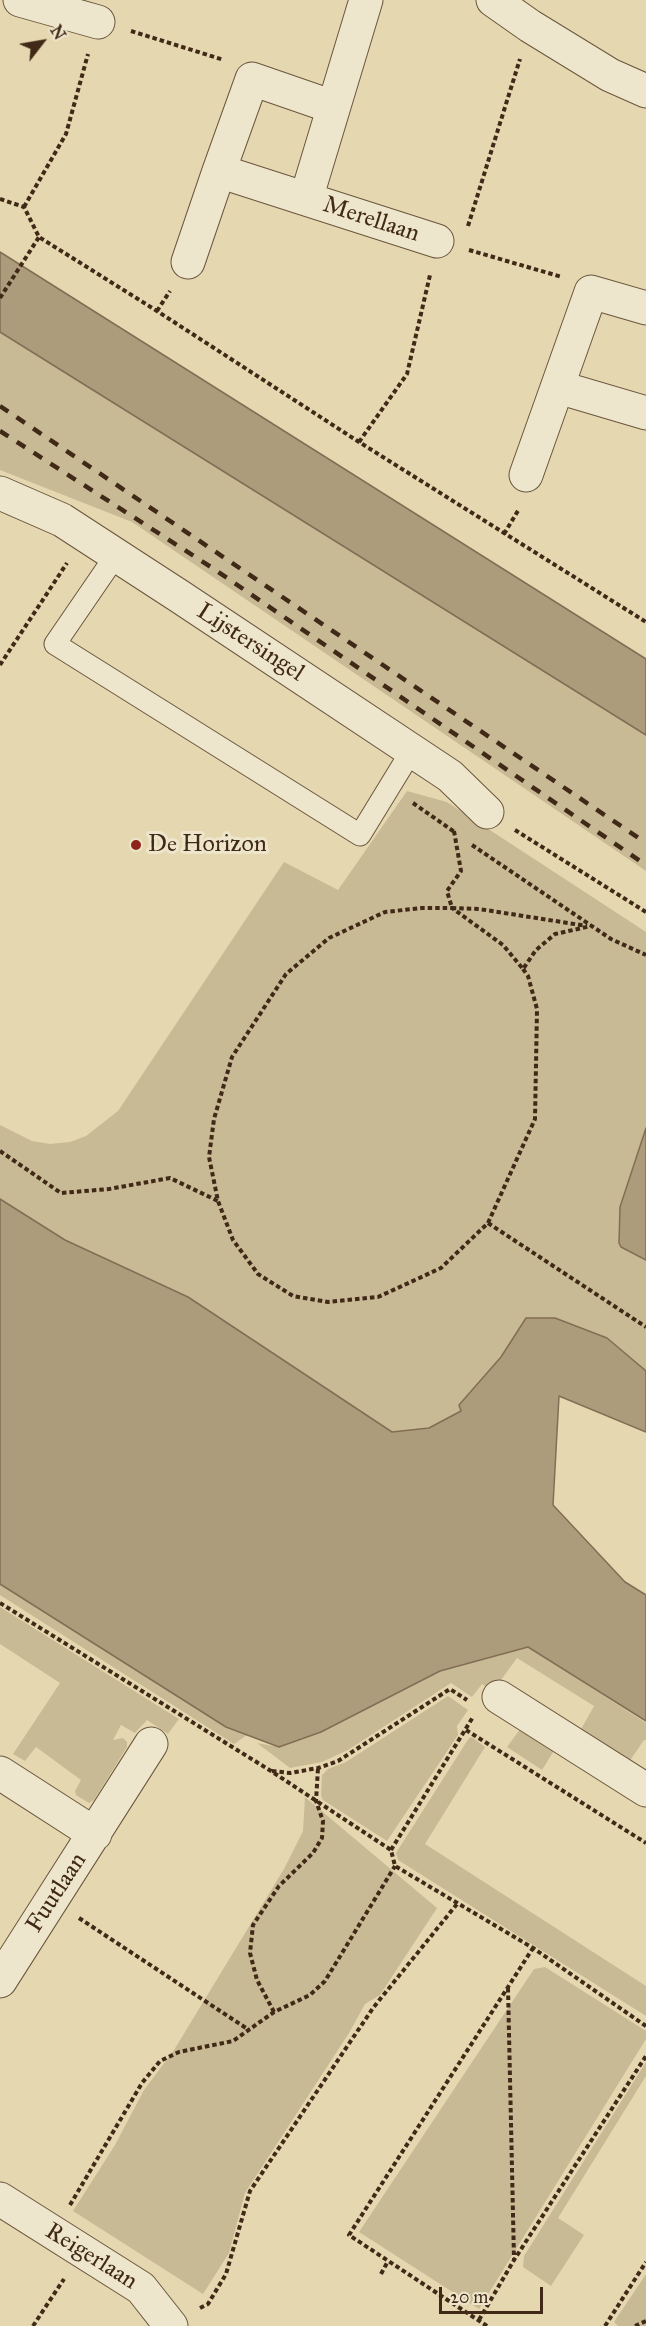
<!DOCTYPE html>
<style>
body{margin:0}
#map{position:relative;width:646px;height:2326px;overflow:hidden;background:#e5d8b0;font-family:"IM FELL Great Primer",serif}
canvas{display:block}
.north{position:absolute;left:12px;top:12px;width:60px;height:60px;-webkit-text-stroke:4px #eee6cc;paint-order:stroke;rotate:59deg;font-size:16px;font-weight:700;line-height:24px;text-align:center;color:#412917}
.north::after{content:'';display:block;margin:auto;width:21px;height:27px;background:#412917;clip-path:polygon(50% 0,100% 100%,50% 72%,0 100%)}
.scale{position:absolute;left:439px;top:2287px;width:104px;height:27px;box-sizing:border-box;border:3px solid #412917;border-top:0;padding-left:8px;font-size:18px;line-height:21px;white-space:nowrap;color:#412917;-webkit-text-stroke:4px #eee6cc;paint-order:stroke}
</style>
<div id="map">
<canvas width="646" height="2326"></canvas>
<div class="north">N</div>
<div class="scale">20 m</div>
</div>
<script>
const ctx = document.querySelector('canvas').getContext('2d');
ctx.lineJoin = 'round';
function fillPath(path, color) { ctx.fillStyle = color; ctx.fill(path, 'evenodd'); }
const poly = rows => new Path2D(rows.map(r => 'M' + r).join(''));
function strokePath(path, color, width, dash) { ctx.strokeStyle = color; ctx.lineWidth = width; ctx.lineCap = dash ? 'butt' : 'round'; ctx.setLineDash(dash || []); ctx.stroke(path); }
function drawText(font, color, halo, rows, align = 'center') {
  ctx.font = font + ' "IM FELL Great Primer",serif'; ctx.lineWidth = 6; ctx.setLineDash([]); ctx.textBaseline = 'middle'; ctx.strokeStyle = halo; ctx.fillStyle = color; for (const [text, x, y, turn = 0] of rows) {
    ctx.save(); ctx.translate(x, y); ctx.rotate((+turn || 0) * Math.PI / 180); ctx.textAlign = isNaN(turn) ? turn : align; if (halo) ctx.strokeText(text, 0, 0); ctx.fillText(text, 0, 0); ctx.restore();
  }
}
fillPath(poly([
 [0,332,646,735,646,871,132,522,0,470],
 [407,791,447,802,646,932,646,1128,620,1207,619,1243,621,1247,646,1260,646,1371,607,1338,526,1318,501,1357,460,1405,461,1411,429,1428,392,1432,188,1297,65,1240,0,1199,0,1125,32,1141,50,1144,70,1142,86,1136,118,1111,284,862,338,890],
 [0,1584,226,1727,247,1735,234,1744,0,1595],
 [0,1607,179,1719,168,1734,147,1720,135,1733,121,1725,113,1740,123,1738,127,1742,127,1747,94,1800,89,1803,76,1795,75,1791,81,1780,36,1747,25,1761,13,1754,60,1683,0,1644],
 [528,1647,646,1723,646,1740,644,1740,629,1762,580,1731,594,1706,517,1658,493,1691,482,1684,472,1697,451,1683,348,1750,322,1762,290,1768,257,1743,279,1747,321,1731,440,1671],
 [448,1696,468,1710,457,1726,458,1735,387,1841,323,1800,321,1796,322,1775,328,1769,346,1762],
 [521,1728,555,1749,542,1770,507,1747],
 [472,1737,485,1747,425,1844,646,1986,646,2016,398,1860,396,1853,469,1738],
 [305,1797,437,1908,380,1995,365,2004,349,2033,245,2193,229,2253,203,2294,73,2211,115,2145,144,2090,174,2050,284,1869,303,1831],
 [545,1967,646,2031,646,2039,479,2309,359,2232,534,1969],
 [646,2062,646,2076,558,2218,584,2235,551,2286,523,2267,524,2256],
 [646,2274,646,2326,618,2326,614,2322]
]), '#c9ba96');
const water = poly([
 [0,252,646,659,646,735,0,332,0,252],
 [646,1128,646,1260,621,1247,619,1243,620,1207,646,1128],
 [0,1199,65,1240,188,1297,392,1432,429,1428,461,1411,459,1405,501,1357,526,1318,555,1318,607,1338,646,1371,646,1432,559,1396,553,1505,625,1582,646,1595,646,1721,528,1647,440,1671,321,1732,279,1747,226,1727,0,1584,0,1199]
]);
fillPath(water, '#ad9c7c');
strokePath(water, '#826e54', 1.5);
const service = poly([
 [116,555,55,644,360,835,412,750]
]);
const minor = poly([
 [20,0,98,22],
 [493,0,530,26,610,75,646,91],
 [333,107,252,79,219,171,306,199,366,0],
 [306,199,437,241],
 [188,262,219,171],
 [558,387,646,413],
 [526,475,591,292,646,308],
 [0,493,62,520,179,596,450,776,487,812],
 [499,1697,646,1790],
 [0,1773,95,1834],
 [0,1981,151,1744],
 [0,2199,141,2288,171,2326]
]);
strokePath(service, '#6a553d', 23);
strokePath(minor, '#6a553d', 35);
strokePath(poly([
 [131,31,224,60],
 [0,199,24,207,39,237,157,311,359,442,646,622],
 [24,207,66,134,88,54],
 [468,226,520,59],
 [469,250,562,277],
 [0,298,39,237],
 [157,311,170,291],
 [359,442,407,374,430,275],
 [504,534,519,509],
 [0,665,67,563],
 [413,803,456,833],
 [515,830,646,912],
 [454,831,461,871,447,891,452,908,479,909,587,926],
 [472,845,611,939,646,955],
 [523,969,528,976,537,1009,535,1119,488,1223,441,1268,378,1297,328,1302,293,1296,258,1274,233,1240,218,1201,209,1157,214,1119,232,1057,286,974,329,938,385,912,422,908,452,908,503,945,523,969,536,950,555,934,591,926],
 [0,1151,61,1193,109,1189,170,1178,218,1201],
 [488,1223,646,1327],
 [0,1603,271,1771,391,1850,395,1866,533,1948,646,2026],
 [466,1730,646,1843],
 [272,1771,290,1773,318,1768,338,1761,450,1689,467,1700],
 [391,1850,473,1717],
 [79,1918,249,2030],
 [508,1988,514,2259],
 [274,2012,257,1980,250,1953,253,1925,279,1886,313,1853,322,1838,323,1821,316,1801,318,1768],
 [70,2205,142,2083,160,2061,179,2052,233,2041,274,2012,310,1995,325,1981,395,1866],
 [381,2274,388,2261],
 [200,2308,208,2304,226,2274,250,2191,373,2008,457,1904],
 [479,2320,514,2260,646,2056],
 [33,2326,64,2279],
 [487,2326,349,2235,533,1948],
 [605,2326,646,2262],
 [635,2326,646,2321]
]), '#412917', 4, [4.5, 3]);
strokePath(service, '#eee6cc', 21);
strokePath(minor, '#eee6cc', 33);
strokePath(poly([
 [0,406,646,843],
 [0,431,214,569,646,865]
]), '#412917', 4.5, [10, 10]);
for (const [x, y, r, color] of [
 [136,845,6,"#8f2418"]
]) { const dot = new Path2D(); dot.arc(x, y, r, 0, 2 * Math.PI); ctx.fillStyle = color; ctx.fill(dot); strokePath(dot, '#eee6cc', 2); }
drawText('24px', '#412917', '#eee6cc', [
 ["Merellaan",371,220,18],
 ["Lijstersingel",250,643,33],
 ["Fuutlaan",57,1893,-57],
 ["Reigerlaan",91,2257,32]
]);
drawText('24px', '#412917', '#eee6cc', [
 ["De Horizon",148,845]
], 'left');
</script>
